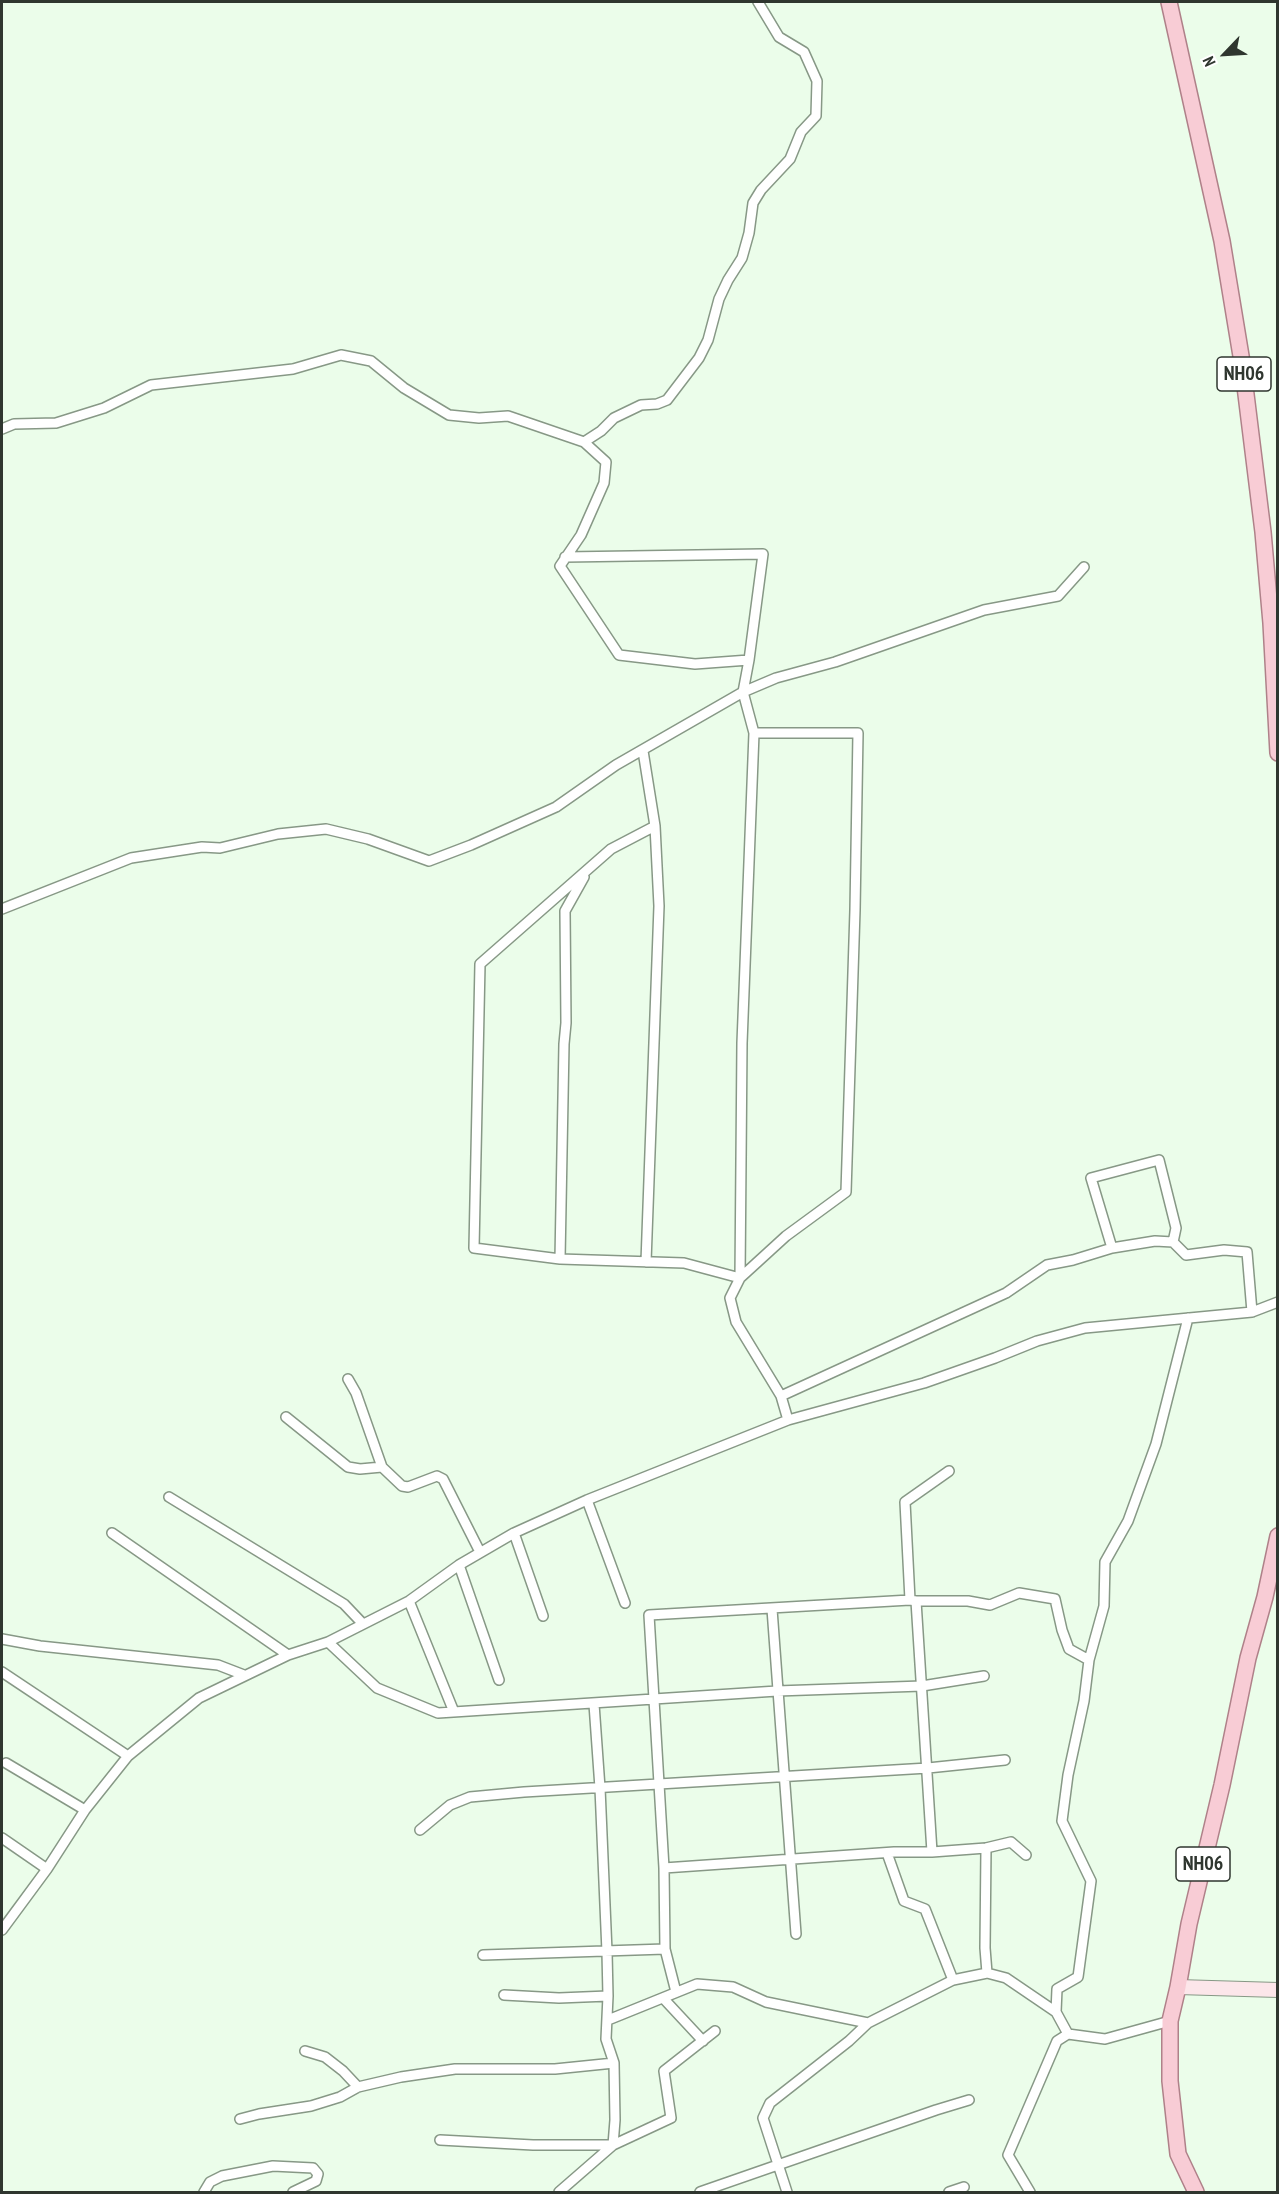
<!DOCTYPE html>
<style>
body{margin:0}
#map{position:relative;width:1279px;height:2194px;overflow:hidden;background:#ebfdea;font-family:"PT Sans Narrow",sans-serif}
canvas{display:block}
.frame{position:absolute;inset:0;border:3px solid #2f362f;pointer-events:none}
.north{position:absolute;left:1195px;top:24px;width:60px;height:60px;-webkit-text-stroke:4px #fff;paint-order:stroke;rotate:245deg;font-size:16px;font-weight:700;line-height:24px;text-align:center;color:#2f362f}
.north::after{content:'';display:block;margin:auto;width:21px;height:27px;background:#2f362f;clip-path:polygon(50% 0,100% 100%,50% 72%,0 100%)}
</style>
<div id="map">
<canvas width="1279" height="2194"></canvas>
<div class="frame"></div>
<div class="north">N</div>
</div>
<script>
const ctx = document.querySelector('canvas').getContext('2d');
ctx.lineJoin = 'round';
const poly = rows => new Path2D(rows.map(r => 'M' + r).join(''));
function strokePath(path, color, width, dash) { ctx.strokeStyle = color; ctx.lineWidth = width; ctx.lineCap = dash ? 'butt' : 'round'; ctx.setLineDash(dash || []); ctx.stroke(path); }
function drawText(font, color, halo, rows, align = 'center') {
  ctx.font = font + ' "PT Sans Narrow",sans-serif'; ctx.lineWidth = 4.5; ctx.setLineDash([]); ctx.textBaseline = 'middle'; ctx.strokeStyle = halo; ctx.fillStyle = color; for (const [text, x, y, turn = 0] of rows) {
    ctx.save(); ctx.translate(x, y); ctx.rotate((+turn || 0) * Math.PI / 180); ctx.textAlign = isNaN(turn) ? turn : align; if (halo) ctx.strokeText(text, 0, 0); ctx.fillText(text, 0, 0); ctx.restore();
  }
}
const street = poly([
 [2,429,14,424,56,423,104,408,151,385,293,369,341,355,371,361,404,388,449,415,479,418,508,416,584,442],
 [565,557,763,554,749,660,743,692,754,733,742,1043,740,1278,684,1263,560,1259,474,1248,480,964,611,849,655,826],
 [749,660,695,664,619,655,560,566,581,535,604,483,606,462,584,442,601,431,614,418,641,405,657,404,667,400,699,358,708,340,719,299,728,280,742,258,749,233,753,203,761,190,790,159,801,132,816,116,817,81,804,52,779,37,758,2],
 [754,733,858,733,855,910,846,1192,786,1236,740,1278,730,1298,736,1322,781,1396,788,1420],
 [643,751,655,826,659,906,646,1262],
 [2,909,131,858,202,847,220,848,278,834,326,829,368,839,429,861,471,845,556,807,616,765,743,692,776,678,835,662,984,610,1058,596,1084,567],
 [1112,1248,1091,1178,1159,1160,1176,1228,1173,1242],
 [560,1259,564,1044,566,1023,565,911,584,877],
 [348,1379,356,1393,382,1467,402,1486,408,1487,437,1476,443,1479,480,1552],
 [781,1396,1006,1293,1047,1265,1073,1260,1112,1248,1155,1241,1173,1242,1186,1255,1224,1250,1247,1252,1252,1312],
 [286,1417,348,1467,360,1469,382,1467],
 [169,1497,344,1604,363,1624],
 [587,1500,625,1603],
 [112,1533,288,1655],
 [514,1533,543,1616],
 [459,1565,499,1680],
 [409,1601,454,1712],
 [916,1601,968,1601,990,1605,1019,1593,1055,1599,1062,1630,1069,1649,1089,1660],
 [772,1609,796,1934],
 [2,1639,40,1646,218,1665,244,1675],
 [328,1642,377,1688,438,1713,777,1691,922,1686,984,1676],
 [2,1672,128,1756],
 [594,1704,600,1788,607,1952,608,1996,606,2039,614,2063,615,2120,613,2145],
 [6,1763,85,1810],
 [420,1830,450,1805,470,1797,524,1792,928,1768,1005,1760],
 [2,1838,47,1869],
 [986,1848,985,1948,987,1973],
 [932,1852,916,1601,910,1600,905,1502,949,1471],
 [887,1853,904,1901,925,1909,953,1980],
 [664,1868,894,1852,932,1852,986,1848,1011,1842,1026,1855],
 [2,1930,47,1869,85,1810,128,1756,199,1698,288,1655,328,1642,409,1601,459,1565,514,1533,587,1500,788,1420,924,1383,995,1358,1037,1341,1085,1328,1252,1312,1278,1302],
 [483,1955,665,1949],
 [676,1992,665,1949,664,1868,649,1615,910,1600],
 [504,1995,559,1998,608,1996],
 [663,1998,703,2041],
 [1056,2012,1057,1989,1078,1977,1091,1881,1062,1821,1068,1775,1084,1701,1089,1660,1104,1606,1105,1562,1128,1521,1156,1444,1188,1318],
 [608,2020,697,1984,733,1987,766,2002,868,2023,953,1980,987,1973,1006,1978,1056,2012,1068,2034,1105,2039,1170,2021],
 [305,2051,325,2057,343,2071,358,2087],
 [240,2119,259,2114,311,2106,340,2097,358,2087,401,2077,455,2069,555,2069,614,2063],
 [440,2140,533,2145,613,2145],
 [204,2192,210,2182,222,2176,273,2166,313,2168,318,2174,316,2181,293,2192],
 [559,2192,613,2145,671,2118,664,2071,715,2031],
 [700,2192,936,2110,969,2100],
 [787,2192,763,2118,770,2103,849,2041,868,2023],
 [949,2192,964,2187],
 [1030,2192,1008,2155,1057,2041,1068,2034]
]);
const secondary = poly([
 [1178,1987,1278,1990]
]);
const primary = poly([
 [1169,2,1222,241,1242,362,1263,532,1271,623,1278,753],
 [1196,2192,1178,2154,1170,2081,1170,2021,1178,1987,1189,1924,1222,1785,1248,1658,1265,1597,1278,1536]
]);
strokePath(street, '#879886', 12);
strokePath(secondary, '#879886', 16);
strokePath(primary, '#af8189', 18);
strokePath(street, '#fff', 9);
strokePath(secondary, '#fce6ea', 14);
strokePath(primary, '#f8ccd5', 15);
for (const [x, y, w] of [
 [1244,374,54],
 [1203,1864,54]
]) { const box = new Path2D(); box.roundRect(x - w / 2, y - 17, w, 34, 4.5); ctx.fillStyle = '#fff'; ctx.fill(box); strokePath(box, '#2f362f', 1.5); }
drawText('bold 20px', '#2f362f', null, [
 ["NH06",1244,374],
 ["NH06",1203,1864]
]);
</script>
